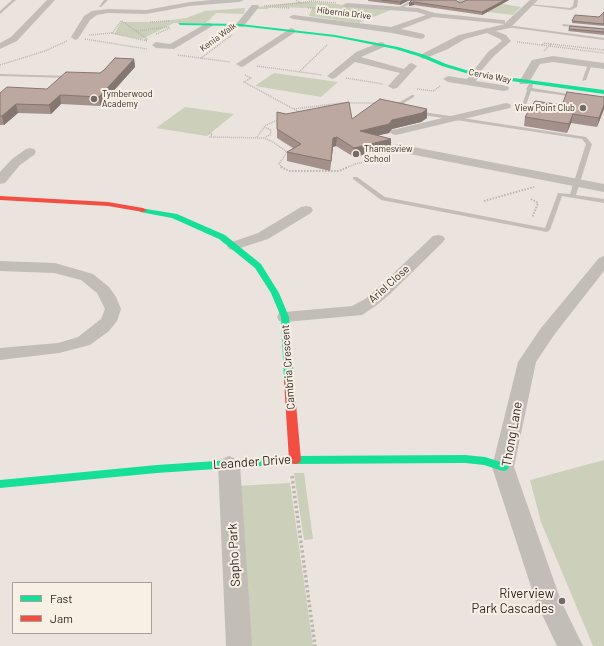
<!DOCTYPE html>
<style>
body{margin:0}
#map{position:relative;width:604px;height:646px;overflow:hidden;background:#ebe4de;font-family:Barlow,sans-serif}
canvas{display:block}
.legend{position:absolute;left:12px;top:582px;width:140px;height:52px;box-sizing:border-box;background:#f8efe5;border:1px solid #a9a099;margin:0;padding:5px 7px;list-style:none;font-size:12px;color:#332a27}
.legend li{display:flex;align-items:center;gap:8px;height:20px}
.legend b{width:20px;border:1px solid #a9a099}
</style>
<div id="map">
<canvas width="604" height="646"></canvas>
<ul class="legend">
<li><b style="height:5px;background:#16e098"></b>Fast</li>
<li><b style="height:5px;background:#f24e42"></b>Jam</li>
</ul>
</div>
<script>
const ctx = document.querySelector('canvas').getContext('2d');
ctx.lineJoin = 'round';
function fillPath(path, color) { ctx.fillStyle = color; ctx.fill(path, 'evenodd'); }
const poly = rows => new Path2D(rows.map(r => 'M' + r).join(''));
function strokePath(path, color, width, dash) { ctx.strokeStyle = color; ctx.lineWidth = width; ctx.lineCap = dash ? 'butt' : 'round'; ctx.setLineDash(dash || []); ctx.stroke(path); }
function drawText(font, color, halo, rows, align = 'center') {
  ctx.font = font + ' Barlow,sans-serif'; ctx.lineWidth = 4; ctx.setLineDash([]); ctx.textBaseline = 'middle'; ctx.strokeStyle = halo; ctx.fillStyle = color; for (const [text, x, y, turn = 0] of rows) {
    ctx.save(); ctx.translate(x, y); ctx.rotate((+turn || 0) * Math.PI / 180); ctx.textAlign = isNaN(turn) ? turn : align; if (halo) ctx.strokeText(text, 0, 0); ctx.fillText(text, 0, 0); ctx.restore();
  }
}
fillPath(poly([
 [479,0,521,7,513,15,462,9,448,2],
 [299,2,316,2,391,10,358,23,309,16,312,8,271,7,267,9,256,9,258,7],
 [245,8,244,14,216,13,206,23,174,23,142,39,114,34,121,22,155,22,186,18,205,11],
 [274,73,338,82,321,97,255,86],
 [185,107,234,114,207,136,156,128],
 [604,460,604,646,593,646,541,522,530,480],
 [294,473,304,473,313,539,304,540],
 [290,483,313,646,249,646,236,486]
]), '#cccfb9');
strokePath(poly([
 [296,0,301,3,312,1,336,3],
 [264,6,301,3],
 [270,7,289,8],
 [308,8,319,8,317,12],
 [122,21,147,39,145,40],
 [150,22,169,21],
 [136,31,169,27],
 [112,33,121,21],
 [156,34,170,28],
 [89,35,112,33,147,41],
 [85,39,147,49],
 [517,42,542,45],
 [551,44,544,43,542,45,604,53],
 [544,51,551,44,604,50],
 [178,55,230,62],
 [201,58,232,35],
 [0,65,45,51,67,41],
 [257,66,322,75],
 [299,72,327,45],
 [245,75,251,78,244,82,301,113],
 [346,78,383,84],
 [417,89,434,91,440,86],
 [294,109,341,103,376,103],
 [264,127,271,130,270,135,265,137],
 [209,133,212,134,210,137,264,138,273,142,287,152,279,164,283,168],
 [257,137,266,125,278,120],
 [346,168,355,164,386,157,390,154]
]), '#bcb5b0', 1.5, [1, 1]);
strokePath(poly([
 [281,167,289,171,339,171,348,167],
 [531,199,538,203,532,218],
 [484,201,534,187]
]), '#bcb5b0', 2, [1.5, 1.5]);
strokePath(poly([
 [292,476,315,646]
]), '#bcb5b0', 3.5, [2.5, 2.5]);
fillPath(poly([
 [12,0,16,0,0,14,0,11,12,0],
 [104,0,108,0,101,7,99,7,104,0],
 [574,0,578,0,577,7,571,10,528,5,530,4,570,8,573,6,574,0],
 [408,2,411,3,399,10,396,9,408,2],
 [563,24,604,28,604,30,562,26,563,24],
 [507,25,604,38,604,40,506,27,507,25],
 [590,63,592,64,586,80,582,81,588,64,590,63],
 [0,74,70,76,72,77,70,78,0,76,0,74],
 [529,84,533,84,532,88,575,95,577,96,575,97,531,91,526,105,522,106,527,90,526,89,529,84],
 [412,95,414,95,414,97,404,103,417,111,586,137,592,144,576,195,604,199,604,203,562,196,550,230,547,232,381,200,353,179,353,177,357,177,385,197,545,228,558,193,570,194,586,144,582,139,416,114,400,104,390,104,388,103,390,102,400,102,412,95]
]), '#c3bdb8');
fillPath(poly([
 [47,0,55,0,17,41,0,49,0,43,11,37,47,0],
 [212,0,244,0,240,2,190,6,146,14,108,13,97,15,90,20,78,39,75,40,71,37,84,16,92,11,108,9,146,10,190,2,212,0],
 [458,0,469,0,470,1,460,5,456,3,458,0],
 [530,0,538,0,510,28,496,31,506,35,511,41,494,56,480,72,481,74,476,81,508,86,509,88,508,90,504,91,448,82,443,79,448,76,467,79,488,52,502,41,500,39,487,33,465,39,448,49,426,58,423,59,418,56,459,35,505,24,433,17,401,29,424,34,425,36,424,38,421,39,392,33,293,19,289,17,293,15,391,27,426,15,417,12,344,7,343,5,347,3,418,8,435,13,502,20,505,20,505,23,530,0],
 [252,5,258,5,259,7,243,27,237,27,236,25,237,23,252,5],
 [207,23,210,23,214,25,174,49,156,48,152,45,156,42,170,44,207,23],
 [291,28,294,29,295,31,294,33,244,66,241,67,236,64,291,28],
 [381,42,384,43,385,45,384,47,361,57,404,69,409,64,412,63,417,66,397,88,393,89,388,86,400,73,355,62,335,78,332,79,327,76,356,52,381,42],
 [553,56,604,63,604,69,553,62,540,64,528,84,520,84,519,82,532,60,553,56],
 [506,103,510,104,511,106,510,108,396,135,392,134,390,132,392,130,506,103],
 [398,144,604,184,604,192,394,151,392,148,394,145,398,144],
 [30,148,34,149,36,152,34,155,20,165,5,183,0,184,0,172,12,159,26,149,30,148],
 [306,206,311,207,313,210,311,213,268,239,234,250,229,249,227,246,229,243,258,233,301,207,306,206],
 [438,235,443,236,445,239,443,242,390,294,377,305,362,315,285,322,279,321,277,317,279,313,285,312,352,306,365,299,378,288,433,236,438,235],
 [604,256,604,271,554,335,536,362,514,467,561,601,583,646,557,646,536,602,492,467,518,362,541,328,599,258,604,256],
 [0,261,55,263,93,274,109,287,116,297,121,309,117,321,109,331,90,345,59,353,0,360,0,348,58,343,78,337,101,319,105,309,97,293,81,280,54,273,0,271,0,261],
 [229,456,236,459,240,464,252,646,226,646,218,464,222,459,229,456]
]), '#c3bdb8');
fillPath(poly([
 [178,23,240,24,335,35,398,47,425,55,446,64,476,73,604,90,604,94,476,76,442,66,421,57,395,49,335,37,240,26,180,25,178,23],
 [140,208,177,214,225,235,261,264,279,293,289,317,294,381,293,383,289,384,284,381,281,317,271,293,255,268,219,239,172,218,140,212,140,208],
 [465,455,485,457,507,464,509,467,507,470,503,471,484,465,465,463,290,464,157,473,0,488,0,480,157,465,290,456,465,455]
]), '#16e098');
fillPath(poly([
 [0,196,108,202,143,208,147,210,143,212,108,206,0,200,0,196],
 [289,378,294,381,301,460,299,463,295,464,291,463,289,460,284,381,289,378]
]), '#f24e42');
fillPath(poly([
 [368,0,457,0,456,1,460,3,467,0,509,0,482,15,414,5,409,6,409,3,411,1,408,1,400,5,368,1],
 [604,12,604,26,572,23,572,21,599,17],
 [569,29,604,29,604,35,568,31],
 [134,59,135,67,100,106,61,104,51,114,18,113,4,125,0,125,0,93,47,89,100,73],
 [562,105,604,109,597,127,571,123,567,133,524,126,525,117],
 [427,109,427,118,421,122,392,129,389,133,378,135,391,148,354,157,336,146,333,147,330,171,287,161,287,152,293,148,277,138,277,112,286,114,352,119]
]), '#a3908a');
fillPath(poly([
 [404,0,409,0,400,5,400,2],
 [505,0,509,0,482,15,482,12],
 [414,2,414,5,409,6,409,3],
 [134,59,135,67,100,106,99,97],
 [60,95,61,104,51,114,49,105],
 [16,104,18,113,4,125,2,116],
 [604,105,604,109,597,127,599,118],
 [427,109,427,118,421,122,392,129,389,133,359,140,360,131,392,120],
 [573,114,571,123,567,133,569,124],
 [337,137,336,146,333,147,330,171,333,138],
 [391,139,391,148,354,157,354,148]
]), '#847671');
const building = poly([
 [382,0,404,0,400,2,382,0],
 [412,0,455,0,460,3,467,0,505,0,482,12,414,2,409,3,412,0],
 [604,12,604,24,572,21,575,15,599,17,604,12],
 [570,26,604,29,604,32,569,29,570,26],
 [115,58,134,59,99,97,60,95,49,105,16,104,2,116,0,116,0,93,7,87,47,89,66,72,100,73,104,70,115,58],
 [567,92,604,97,604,105,599,118,573,114,569,124,525,117,535,101,562,105,567,92],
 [380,99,427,109,422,113,392,120,389,124,360,131,391,139,354,148,337,137,333,138,331,161,287,152,301,144,277,129,277,112,286,114,349,102,352,119,380,99]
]);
fillPath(building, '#bda8a1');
strokePath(building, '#847671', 1);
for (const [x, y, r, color] of [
 [94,99,4,"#736b67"],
 [583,108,4,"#736b67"],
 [356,154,4,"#736b67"],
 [562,601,4,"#736b67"]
]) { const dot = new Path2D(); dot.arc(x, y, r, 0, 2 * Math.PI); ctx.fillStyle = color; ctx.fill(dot); strokePath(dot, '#f8efe5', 1.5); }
drawText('9px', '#332a27', '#f8efe5', [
 ["Hibernia Drive",344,13,7],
 ["Kenia Walk",218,37,-36],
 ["Cervia Way",490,76,11]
]);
drawText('9px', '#332a27', '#f8efe5', [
 ["Tymberwood",102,94],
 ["Academy",102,104],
 ["View Point Club",575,108,"right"],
 ["Thamesview",364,149],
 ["School",364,159]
], 'left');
drawText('11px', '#332a27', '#f8efe5', [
 ["Ariel Close",389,284,-42],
 ["Cambria Crescent",288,367,-94]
]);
drawText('13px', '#332a27', '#f8efe5', [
 ["Thong Lane",512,434,-80],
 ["Leander Drive",252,462,-4],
 ["Sapho Park",234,555,-93]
]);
drawText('13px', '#332a27', '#f8efe5', [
 ["Riverview",554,594],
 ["Park Cascades",554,609]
], 'right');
</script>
